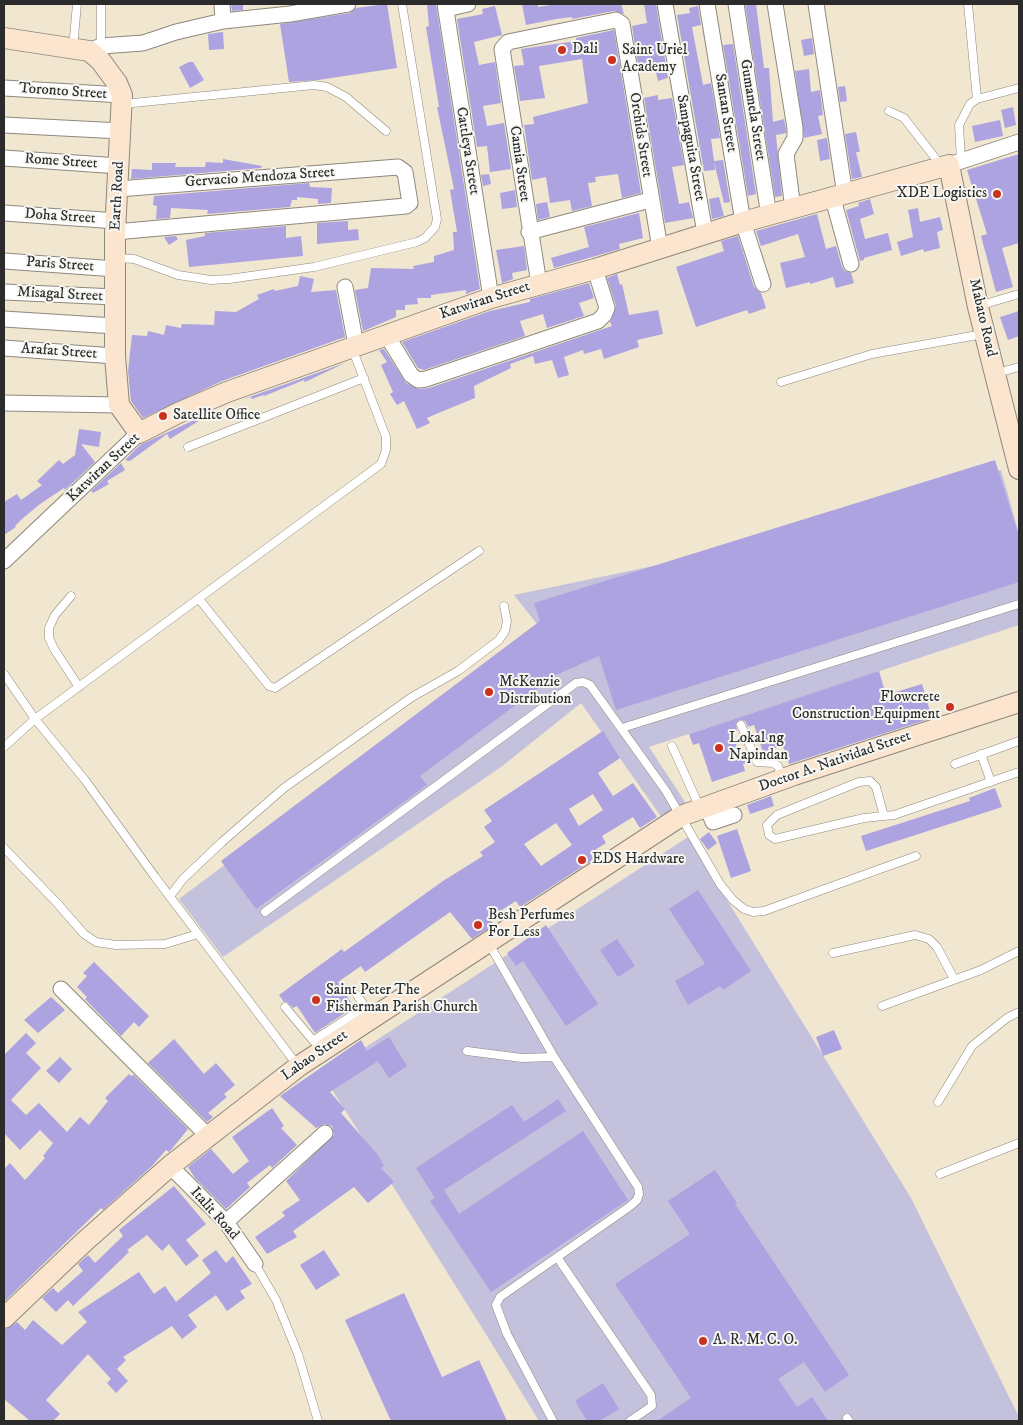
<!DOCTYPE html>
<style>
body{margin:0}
#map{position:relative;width:1023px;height:1425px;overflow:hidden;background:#f1e6cf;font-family:"IM FELL DW Pica",serif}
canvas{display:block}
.frame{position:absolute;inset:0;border:5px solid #2b2b2b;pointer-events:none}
</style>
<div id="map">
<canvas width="1023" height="1425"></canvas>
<div class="frame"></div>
</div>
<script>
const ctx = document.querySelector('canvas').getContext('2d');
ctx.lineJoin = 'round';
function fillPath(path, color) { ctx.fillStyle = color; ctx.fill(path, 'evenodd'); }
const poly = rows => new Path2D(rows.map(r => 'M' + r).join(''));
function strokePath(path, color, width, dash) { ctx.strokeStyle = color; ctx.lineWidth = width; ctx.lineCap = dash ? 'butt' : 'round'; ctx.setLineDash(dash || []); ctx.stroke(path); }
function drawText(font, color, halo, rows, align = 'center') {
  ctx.font = font + ' "IM FELL DW Pica",serif'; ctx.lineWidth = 4; ctx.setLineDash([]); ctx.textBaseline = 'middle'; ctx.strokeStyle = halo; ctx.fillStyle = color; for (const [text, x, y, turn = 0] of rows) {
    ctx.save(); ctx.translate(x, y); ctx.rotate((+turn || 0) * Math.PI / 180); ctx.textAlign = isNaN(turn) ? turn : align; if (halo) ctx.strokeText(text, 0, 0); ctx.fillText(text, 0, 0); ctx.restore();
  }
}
fillPath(poly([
 [1001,470,1019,534,1019,625,649,747,687,805,662,818,581,703,501,767,223,957,179,899,541,629,514,595,692,558],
 [688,837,911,1198,1019,1417,1019,1421,539,1421,484,1331,323,1075]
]), '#c3c1dc');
fillPath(poly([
 [231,4,243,4,243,10,232,11],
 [387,4,397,68,318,80,289,82,280,24,350,13,356,8],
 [427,4,436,4,480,289,466,294,466,290,431,295,431,298,417,298,418,304,405,305,405,310,396,310,396,317,363,331,355,290,368,288,371,268,414,269,413,266,434,262,434,256,454,250,453,232,457,232,450,190,454,189,437,107,439,107,426,27,429,26],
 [522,4,538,4,538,7,557,4,621,4,624,14,614,11,572,19,572,17,556,19,526,25],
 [644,4,656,4,668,78,658,81,655,68,639,71,632,26,647,23],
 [745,4,756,4,764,68,769,68,773,122,784,119,786,129,786,133,776,135,782,196,775,197],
 [495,6,502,35,474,42,479,65,495,62,501,103,483,106,487,126,504,123,511,169,490,172,487,146,477,147,457,19,483,14,482,9],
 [698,6,701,25,692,27,703,85,711,83,720,138,711,139,714,161,723,160,730,202,724,203,714,162,715,170,704,171,677,15,690,13,689,8],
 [614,30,641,193,622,198,618,174,595,177,596,182,588,183,592,206,572,211,570,200,550,203,546,177,532,180,524,125,534,124,533,117,588,103,582,59,539,66,545,98,520,101,514,66,524,65,521,49,576,41,576,38],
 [223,32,224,49,209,50,208,34],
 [812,38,814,54,804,56,801,40],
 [733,44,756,194,748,196,723,45],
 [189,62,193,62,204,80,190,88,179,67],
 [809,69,811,92,820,90,823,115,818,116,822,134,804,138,795,71],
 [845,86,847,101,840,102,838,87],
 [658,95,658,100,672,98,684,165,672,167,679,204,689,202,693,218,665,223,644,98],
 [1013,107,1016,125,1005,128,1001,110],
 [1000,120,1003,136,975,142,972,126],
 [856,132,860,152,856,152,862,177,852,179,845,134],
 [827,138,830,159,820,161,817,140],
 [1019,154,1019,243,1002,248,1013,287,996,292,981,236,987,234,967,170],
 [223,159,262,166,261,168,131,179,132,169,152,170,152,163,176,163,175,167,205,167,206,162,223,163],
 [489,174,491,184,483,186,481,175],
 [309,183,310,187,332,188,331,203,318,204,318,199,297,197,297,200,292,200,290,207,207,214,208,210,171,208,170,218,156,219,157,206,153,205,154,196],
 [515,190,517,207,502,209,500,193],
 [719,197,724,216,712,219,709,199],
 [870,199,874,214,860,219,865,239,888,233,892,250,864,258,864,260,860,261,846,210,859,206,858,203],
 [547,202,550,217,538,220,536,204],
 [918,208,920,222,940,217,943,230,937,232,940,248,924,252,923,249,901,256,897,242,913,237,908,210],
 [639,213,643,238,619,244,620,249,554,268,551,258,589,247,584,227],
 [817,214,826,249,836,246,842,267,845,271,851,273,854,283,836,288,833,277,810,284,810,282,786,288,780,263,805,257,798,234,761,246,756,231],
 [348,221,348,230,358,229,359,240,317,244,317,223],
 [286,226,286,238,301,236,303,256,189,267,186,240,205,236,205,233],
 [176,236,178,239,169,245,164,237],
 [738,236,754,287,761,293,766,308,749,314,747,310,696,327,676,267,724,251,721,241],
 [524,246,527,270,512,273,513,279,502,283,496,250],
 [617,274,620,285,622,284,629,315,658,310,663,334,637,340,639,347,604,359,601,349,584,354,583,350,564,357,569,375,558,378,552,360,535,364,533,356,510,364,511,368,474,386,475,398,436,414,427,418,430,423,417,429,404,401,397,405,390,394,393,392,381,365,387,362,379,350,384,349,406,383,418,389,429,388,612,326,610,322,616,306,607,278],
 [300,276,314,279,311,292,336,290,345,337,222,381,143,418,131,401,128,371,132,335,147,336,148,331,164,335,166,325,181,328,182,324,214,325,215,311,236,312,259,299,257,295,274,289,275,291,298,286],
 [589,283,594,298,579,303,584,316,547,328,543,314,520,321,525,336,424,370,418,368,402,342,490,311,530,302,530,299],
 [1019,311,1019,336,1008,340,1000,317],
 [345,363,305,382,304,380,264,396,263,395,252,399,251,397,241,400],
 [216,410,170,439,167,434,130,461,125,460,140,445],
 [79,429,101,432,99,447,81,444,95,462,65,490,64,488,40,504,22,519,15,526,16,527,4,535,4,502,17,494,21,500,42,485,37,481,59,460,63,464,75,455],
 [995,460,1019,536,1019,582,616,710,599,656,556,675,420,776,427,785,256,909,221,861,540,621,534,603],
 [121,463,125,470,107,481,109,484,93,493,91,491],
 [879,671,886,695,922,684,932,718,789,764,783,746,763,752,754,725,748,727,745,721,739,720,736,724,737,731,732,732,739,753,745,751,749,762,743,764,745,771,712,782,699,743,693,745,689,734],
 [603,731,620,758,598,773,613,796,633,783,657,817,640,828,633,817,602,836,606,843,590,853,594,859,520,907,516,901,489,918,494,925,472,939,450,912,365,972,361,966,338,982,354,1007,315,1033,297,1006,293,1008,287,1002,284,1002,279,995,342,949,344,952,443,881,483,856,480,852,495,842,484,827,492,821,484,810],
 [593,794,603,810,579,826,569,809],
 [556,823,572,845,541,866,524,844],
 [995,788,1002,807,866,851,861,836,970,801,969,798],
 [771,796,774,806,750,814,747,805],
 [737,829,751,871,731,878,717,836],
 [709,832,717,843,708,850,700,839],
 [698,890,751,971,723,990,720,986,688,1005,675,981,705,964,669,909],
 [546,925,598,1004,566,1026,523,961,516,966,507,953],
 [617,939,635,966,618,977,600,950],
 [94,962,149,1016,139,1027,134,1022,121,1036,85,999,87,997,77,987,87,976,83,973],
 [51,997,65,1010,38,1033,24,1020],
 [834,1030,842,1049,823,1056,816,1037],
 [26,1033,36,1043,26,1053,41,1068,11,1100,26,1115,39,1103,67,1132,80,1117,89,1125,108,1101,105,1098,129,1074,131,1076,134,1075,188,1129,171,1150,169,1152,166,1150,152,1166,103,1210,101,1208,4,1302,4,1169,10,1163,25,1180,45,1158,43,1156,53,1143,40,1130,20,1150,4,1133,4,1055],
 [389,1037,407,1066,389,1078,378,1061,330,1092,345,1109,341,1113,378,1155,384,1166,381,1168,394,1182,368,1203,354,1187,293,1231,297,1237,267,1254,255,1237,285,1216,282,1212,300,1200,286,1181,334,1135,332,1126,324,1124,316,1128,280,1096,361,1040,367,1051],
 [174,1039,204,1074,216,1063,235,1085,224,1094,227,1097,208,1113,213,1117,207,1122,148,1063],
 [60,1057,72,1069,59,1083,46,1071],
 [558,1099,566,1111,444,1190,459,1214,583,1131,628,1200,491,1292,430,1201,435,1198,416,1168,512,1105,524,1122],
 [272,1108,284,1126,281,1128,297,1145,272,1168,270,1165,247,1183,250,1187,226,1209,195,1178,188,1167,211,1149,233,1174,249,1161,232,1137],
 [715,1170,737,1203,735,1204,849,1375,825,1392,804,1362,778,1379,797,1407,812,1397,828,1421,657,1421,691,1398,615,1284,690,1234,668,1201],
 [174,1186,206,1224,186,1240,199,1256,186,1266,169,1244,162,1251,147,1235,127,1250,129,1252,73,1306,68,1300,56,1312,42,1298,53,1288,58,1293,83,1271,78,1264,88,1255,95,1263,123,1236,119,1230],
 [216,1250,226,1263,233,1256,252,1284,240,1291,245,1298,227,1311,216,1295,188,1315,197,1327,182,1339,172,1326,123,1357,126,1360,117,1369,128,1381,116,1393,107,1383,111,1379,88,1354,46,1400,60,1414,53,1421,30,1421,4,1399,4,1330,17,1322,25,1330,33,1320,62,1345,87,1322,78,1312,139,1272,154,1294,165,1286,176,1302,211,1273,202,1260],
 [324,1250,340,1275,316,1290,300,1265],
 [404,1293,442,1377,479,1360,507,1421,391,1421,345,1320],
 [603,1383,619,1409,599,1421,587,1421,575,1401]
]), '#aca3e0');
const lane = poly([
 [101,4,101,46],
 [968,4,977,99],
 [73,48,77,4],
 [123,104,314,85,327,87,346,97,386,131],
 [889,111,904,118,936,159,939,166],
 [961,160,959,125,970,104,977,99,1019,88],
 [116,258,134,259,178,275,211,280,229,279,314,267,417,242,425,238,435,227,437,219,402,4],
 [978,306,1019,294],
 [997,373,1019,367],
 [781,382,872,354,983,334],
 [188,447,364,378],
 [71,596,55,615,49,628,49,638,54,649,79,687],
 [199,599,269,686,275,688,479,551],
 [4,674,35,719,85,780,155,877,298,1066],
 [741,725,757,762,773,763,778,766,782,777],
 [622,728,1019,604],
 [672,746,700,808],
 [4,747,35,719,381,464,386,450,386,437,352,348],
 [981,754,991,782],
 [955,764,1019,741],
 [884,816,876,787,870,781,859,782,777,815,767,825,769,835,775,839,864,818,894,815,1019,772],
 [4,848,57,903,84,934,96,942,116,945,165,944,198,934],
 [170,896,183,879,222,842,284,788,412,697,458,671,499,640,505,631,507,621,504,606],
 [265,912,576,683,583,682,590,685,666,791,720,884,733,900,744,909,753,912,764,911,916,856],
 [488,942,554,1057,638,1187,639,1194,637,1200,629,1207,500,1297,496,1305,507,1334,553,1421],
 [833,953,915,935,929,939,937,947,954,979],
 [357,995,368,1011],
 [882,1006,981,970,1019,951],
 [285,1007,316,1044],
 [314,1040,365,1007],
 [467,1051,522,1058,554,1057],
 [938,1102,972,1046,1007,1018,1019,1012],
 [940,1174,1019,1143],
 [557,1257,651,1395,652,1406,630,1421],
 [255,1264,276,1300,298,1354,318,1421],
 [847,1418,849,1421]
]);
const street = poly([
 [222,4,223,21],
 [445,4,491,298],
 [665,4,705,233],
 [707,4,743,222,763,284],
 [736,4,769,216],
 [775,4,795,128,795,138,786,154,793,209],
 [816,4,845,195],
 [446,9,468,4],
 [89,51,101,46,143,43,176,32,223,21,290,14,348,4],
 [4,88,122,95],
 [4,125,121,131],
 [4,158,119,166],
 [949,165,1019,142],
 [833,199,851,264],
 [4,213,117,221],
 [115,232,406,206,410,203,405,172,398,167,118,189],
 [529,232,650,200],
 [4,261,116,269],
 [539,284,502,49,508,42,616,20,622,24,660,248],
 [345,287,356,345],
 [4,292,116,297],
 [4,319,115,326],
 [386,334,411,375,418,380,426,379,598,321,604,315,607,308,595,269],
 [4,348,115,356],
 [4,403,119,405],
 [4,561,139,433],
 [707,807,713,822,734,815],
 [61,989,207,1135],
 [170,1166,226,1222,255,1264],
 [226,1222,325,1133]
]);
const secondary = poly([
 [4,38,89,51,100,60,117,83,122,95,115,232,115,356,119,405,139,433,178,413,227,392,491,298,595,269,743,222,949,165,978,307,1019,469],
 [4,1318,84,1242,170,1166,299,1066,681,816,794,775,1019,702]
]);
strokePath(lane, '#8e887d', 9);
strokePath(street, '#8e887d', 17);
strokePath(secondary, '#8e887d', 22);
strokePath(lane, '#fff', 8);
strokePath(street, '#fff', 15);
strokePath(secondary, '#fce5cf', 20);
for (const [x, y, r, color] of [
 [562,50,5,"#c8321e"],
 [612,60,5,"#c8321e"],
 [997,194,5,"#c8321e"],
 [163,416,5,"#c8321e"],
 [489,692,5,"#c8321e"],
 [950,707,5,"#c8321e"],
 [719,748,5,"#c8321e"],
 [582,860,5,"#c8321e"],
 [478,925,5,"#c8321e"],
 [316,1000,5,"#c8321e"],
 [703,1341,5,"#c8321e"]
]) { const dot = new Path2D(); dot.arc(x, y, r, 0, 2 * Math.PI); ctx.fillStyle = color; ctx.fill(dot); strokePath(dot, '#f6f6f2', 2); }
drawText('15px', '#2b2b2b', '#f6f6f2', [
 ["Dali",572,50],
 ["Saint Uriel",622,51],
 ["Academy",622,68],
 ["XDE Logistics",987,194,"right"],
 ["Satellite Office",173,416],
 ["McKenzie",499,683],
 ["Distribution",499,700],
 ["Flowcrete",940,698,"right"],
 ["Construction Equipment",940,715,"right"],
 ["Lokal ng",729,739],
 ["Napindan",729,756],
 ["EDS Hardware",592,860],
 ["Besh Perfumes",488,916],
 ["For Less",488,933],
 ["Saint Peter The",326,991],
 ["Fisherman Parish Church",326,1008],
 ["A. R. M. C. O.",713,1341]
], 'left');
drawText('15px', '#2b2b2b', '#f6f6f2', [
 ["Toronto Street",63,92,4],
 ["Gumamela Street",752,110,81],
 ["Santan Street",725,113,81],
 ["Orchids Street",640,135,81],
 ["Sampaguita Street",690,148,80],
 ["Cattleya Street",467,151,81],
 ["Rome Street",61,162,4],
 ["Camia Street",519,164,82],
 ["Gervacio Mendoza Street",260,178,-4],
 ["Earth Road",118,196,-87],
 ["Doha Street",60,217,4],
 ["Paris Street",60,265,4],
 ["Misagal Street",60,295,3],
 ["Katwiran Street",485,301,-18],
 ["Mabato Road",982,318,77],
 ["Arafat Street",59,352,4],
 ["Katwiran Street",104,468,-43],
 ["Doctor A. Natividad Street",835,762,-19],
 ["Labao Street",315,1056,-35],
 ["Italit Road",214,1214,48]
]);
</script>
